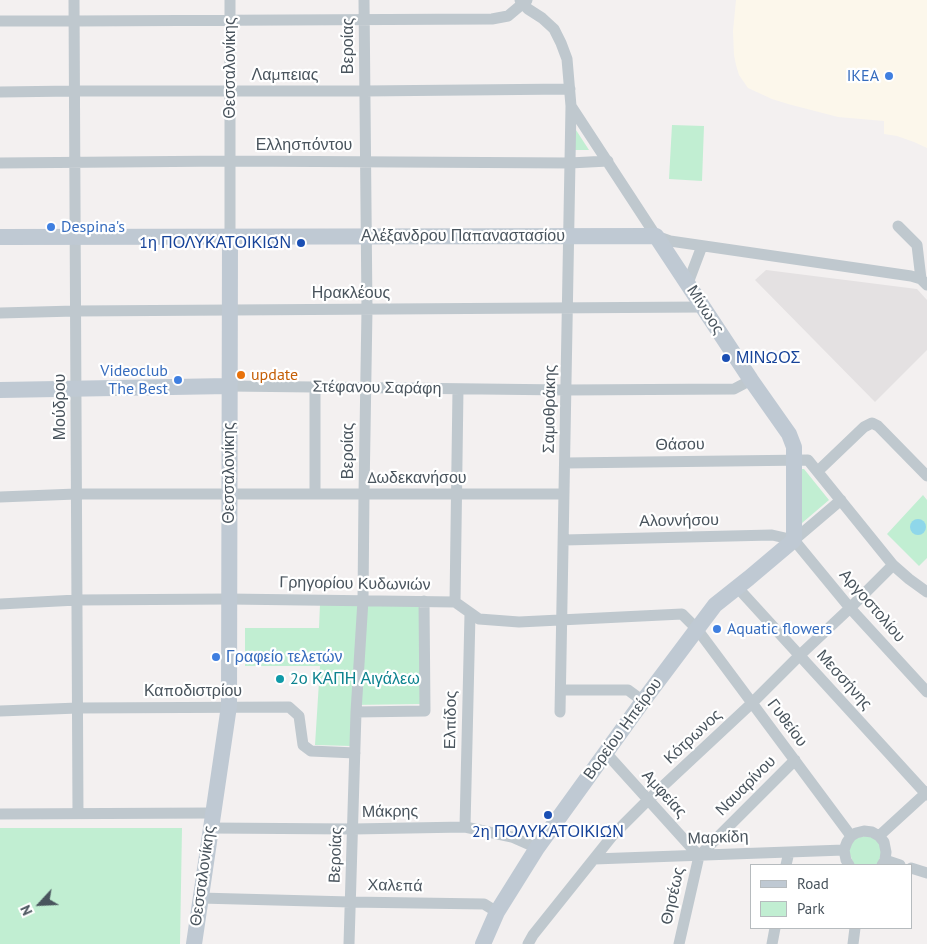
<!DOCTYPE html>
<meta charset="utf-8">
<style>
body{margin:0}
#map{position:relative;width:927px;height:944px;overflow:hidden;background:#f3f0f0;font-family:"PT Sans",sans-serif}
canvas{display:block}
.legend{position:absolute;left:750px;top:864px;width:162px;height:65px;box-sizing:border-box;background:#fff;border:1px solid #b6bbbe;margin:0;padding:6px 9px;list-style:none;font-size:15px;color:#49545d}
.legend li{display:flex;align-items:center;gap:10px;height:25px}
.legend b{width:25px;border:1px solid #b6bbbe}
.north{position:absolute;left:15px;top:879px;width:50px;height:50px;-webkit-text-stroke:4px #fff;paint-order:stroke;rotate:245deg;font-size:14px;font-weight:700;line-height:20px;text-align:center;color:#49545d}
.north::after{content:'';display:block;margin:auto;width:18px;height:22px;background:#49545d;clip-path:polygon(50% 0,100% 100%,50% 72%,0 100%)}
</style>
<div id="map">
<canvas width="927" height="944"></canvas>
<ul class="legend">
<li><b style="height:6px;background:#bfc9d3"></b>Road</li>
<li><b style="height:14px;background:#c1eed2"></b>Park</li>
</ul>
<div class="north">N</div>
</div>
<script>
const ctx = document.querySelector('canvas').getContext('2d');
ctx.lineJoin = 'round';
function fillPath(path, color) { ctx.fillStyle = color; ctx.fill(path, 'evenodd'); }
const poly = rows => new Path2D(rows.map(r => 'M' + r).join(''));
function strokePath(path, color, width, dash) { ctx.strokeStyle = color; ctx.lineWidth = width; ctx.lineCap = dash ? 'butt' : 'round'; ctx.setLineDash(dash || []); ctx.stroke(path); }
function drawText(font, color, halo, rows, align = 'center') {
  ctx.font = font + ' "PT Sans",sans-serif'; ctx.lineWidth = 4.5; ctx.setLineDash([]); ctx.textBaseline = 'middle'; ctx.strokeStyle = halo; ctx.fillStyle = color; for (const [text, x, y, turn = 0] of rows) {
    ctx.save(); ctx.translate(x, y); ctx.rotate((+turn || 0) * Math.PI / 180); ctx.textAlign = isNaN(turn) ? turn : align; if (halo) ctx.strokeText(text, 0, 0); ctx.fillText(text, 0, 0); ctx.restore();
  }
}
fillPath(poly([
 [736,0,927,0,927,148,914,142,897,136,884,134,884,121,838,117,788,104,772,99,748,88,739,75,736,65,734,55,733,31]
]), '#fcf7eb');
fillPath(poly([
 [766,270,917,289,927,300,927,350,875,402,755,280]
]), '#e4e1e2');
fillPath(poly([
 [672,125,704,126,702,181,669,179],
 [574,127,589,150,575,150],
 [802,469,804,469,829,500,802,523],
 [923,495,927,500,927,558,919,566,887,534],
 [320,604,420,605,420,704,352,705,351,746,315,745,320,666,245,666,245,628,319,628],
 [0,828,182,828,180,944,0,944],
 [869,835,878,841,882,852,878,863,875,865,854,865,848,849,852,839]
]), '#c1eed2');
fillPath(poly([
 '910 527a8 8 0 1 1 16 0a8 8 0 1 1-16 0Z'
]), '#8fd7ea');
strokePath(poly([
 [74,0,78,813],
 [520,0,528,9,542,18,554,29,561,43,567,59,571,106,656,236,670,241,911,276,921,279,927,285],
 [0,21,74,21,492,19,508,16,527,0],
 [0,92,74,91,364,91,570,89],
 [0,163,230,161,570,163,608,161],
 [898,226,917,245,921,279],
 [230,237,230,0],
 [688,283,702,246],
 [0,313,75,311,703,307],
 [229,386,566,390,734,389,751,380],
 [315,387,315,494],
 [565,463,808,460,893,565,909,579,927,592],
 [818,471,864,427,872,423,878,426,927,476],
 [0,497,76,494,564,494],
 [564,540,772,535,794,540],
 [794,540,850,608,927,692],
 [794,540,841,500],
 [737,587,927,795],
 [455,602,458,389],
 [0,604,77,600,229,599,455,602,479,619,519,622,682,614,697,629,851,836],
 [561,690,628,690,643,701],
 [0,711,78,708,289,707,299,716,303,745,311,751,355,753],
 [356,712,425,711,424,601],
 [560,712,571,106],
 [606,753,699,856],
 [0,814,213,813],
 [465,827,470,614],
 [210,828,353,829,465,827,512,837,537,848],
 [879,836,927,792],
 [699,856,795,760],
 [594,859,844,850],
 [885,860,900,865],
 [786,865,789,852],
 [849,865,846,860,844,850,847,842,851,836,856,833,864,831,872,832,879,836,884,842,886,852,885,860,882,865],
 [911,868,927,873],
 [200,898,350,902,484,904,497,912],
 [349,944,356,712,363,600,364,494,367,309,364,0],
 [528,944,533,935,613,835,648,800,752,703,800,655,850,608,893,565],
 [679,944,699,856],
 [772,944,775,928],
 [853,944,855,928]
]), '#bfc8ce', 11);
strokePath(poly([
 [0,237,656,236,751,380,789,434,794,447,794,540,749,578,715,605,643,701,537,848,497,912,483,944],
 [0,390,229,386],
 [194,944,229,706,230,237]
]), '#bfc9d3', 16);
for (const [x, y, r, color] of [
 [889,76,5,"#3f7fe0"],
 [51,227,5,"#3f7fe0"],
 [301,243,5,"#1a4fb4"],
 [726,358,5,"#1a4fb4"],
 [241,375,5,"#e8710a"],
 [178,380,5,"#3f7fe0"],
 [717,629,5,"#3f7fe0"],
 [216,657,5,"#3f7fe0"],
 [280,679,5,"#0f9aa8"],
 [548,815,5,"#1a4fb4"]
]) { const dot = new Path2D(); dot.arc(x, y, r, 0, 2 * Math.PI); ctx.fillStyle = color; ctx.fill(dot); strokePath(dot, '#fff', 2); }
drawText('16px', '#49545d', '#fff', [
 ["Βεροίας",348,46,-90],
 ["Θεσσαλονίκης",230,68,-90],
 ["Λαμπειας",285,75],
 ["Ελλησπόντου",304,145],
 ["Αλέξανδρου Παπαναστασίου",463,236],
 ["Ηρακλέους",351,293],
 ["Μίνωος",705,310,57],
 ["Στέφανου Σαράφη",377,388,1],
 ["Μούδρου",60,407,-90],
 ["Σαμοθράκης",550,409,-89],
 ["Θάσου",680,445,-1],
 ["Βεροίας",348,451,-90],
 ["Θεσσαλονίκης",229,473,-90],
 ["Δωδεκανήσου",417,478],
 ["Αλοννήσου",679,521,-1],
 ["Γρηγορίου Κυδωνιών",355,584,1],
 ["Αργοστολίου",872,606,49],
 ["Μεσσήνης",844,680,48],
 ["Καποδιστρίου",193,691],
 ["Ελπίδος",451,720,-89],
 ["Γυθείου",787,723,53],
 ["Βορείου Ηπείρου",623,729,-54],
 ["Κότρωνος",693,737,-43],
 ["Ναυαρίνου",746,786,-45],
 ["Αμφείας",664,794,48],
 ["Μάκρης",390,812,-1],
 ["Μαρκίδη",718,838,-2],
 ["Βεροίας",336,855,-88],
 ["Θεσσαλονίκης",203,876,-82],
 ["Χαλεπά",395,886,1],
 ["Θησέως",673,896,-77]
]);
drawText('16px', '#366cbe', '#fff', [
 ["IKEA",879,76,"right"],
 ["Despina's",61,227],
 ["Videoclub",168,371,"right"],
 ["The Best",168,389,"right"],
 ["Aquatic flowers",727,629],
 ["Γραφείο τελετών",226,657]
], 'left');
drawText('16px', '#164399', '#fff', [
 ["1η ΠΟΛΥΚΑΤΟΙΚΙΏΝ",291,243],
 ["ΜΙΝΩΟΣ",736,358,"left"],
 ["2η ΠΟΛΥΚΑΤΟΙΚΙΏΝ",548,832,"center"]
], 'right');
drawText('16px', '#c56008', '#fff', [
 ["update",251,375]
], 'left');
drawText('16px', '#0d838f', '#fff', [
 ["2ο ΚΑΠΗ Αιγάλεω",290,679]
], 'left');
</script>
